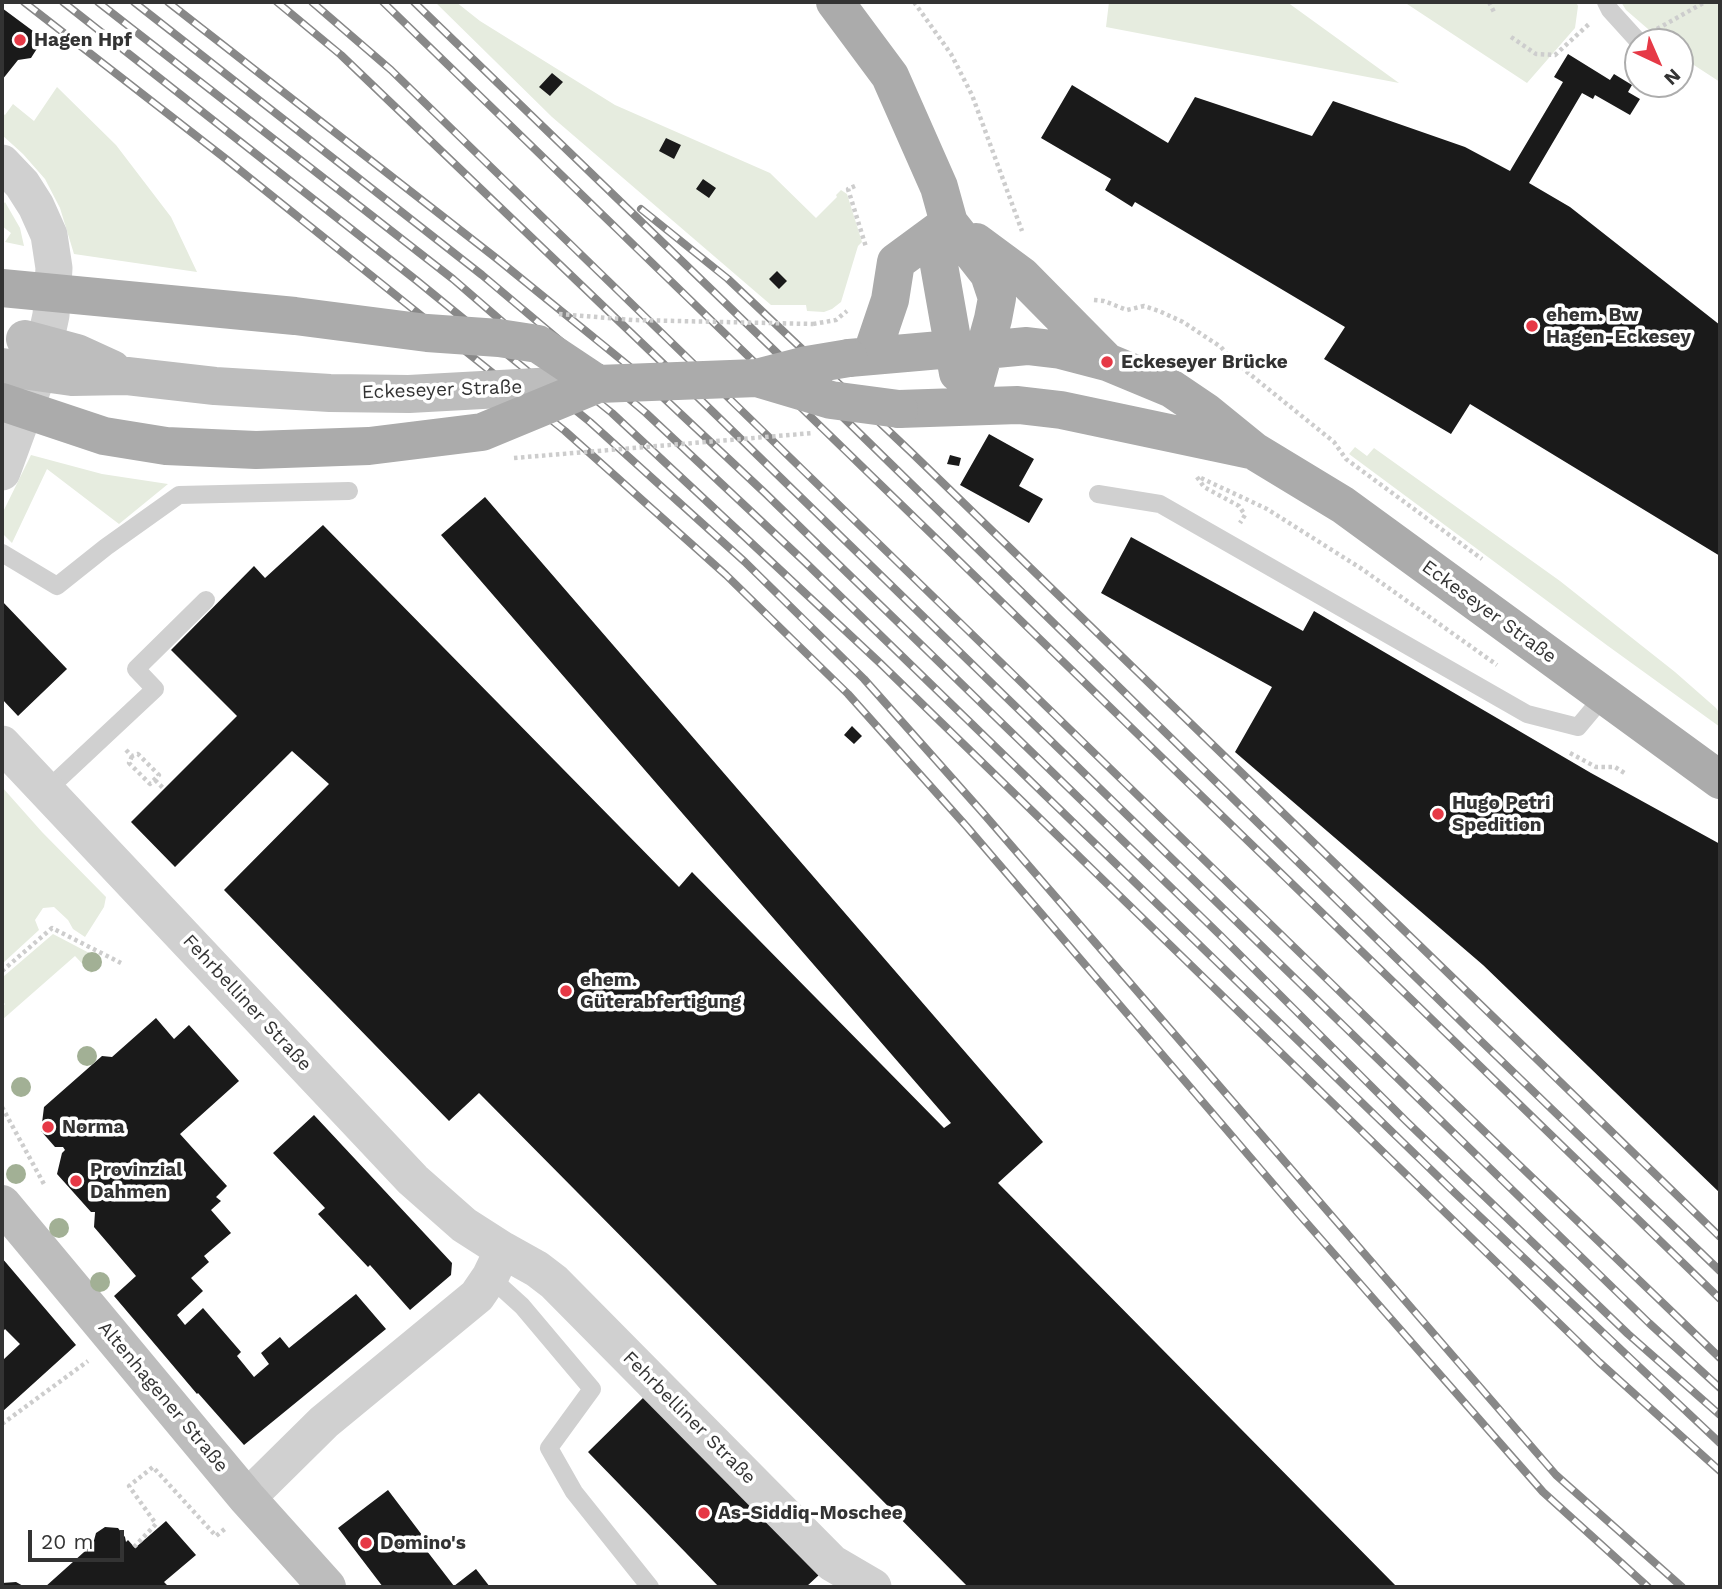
<!DOCTYPE html>
<meta charset="utf-8">
<style>
body{margin:0}
#map{position:relative;width:1722px;height:1589px;overflow:hidden;background:#fff;font-family:"Work Sans",sans-serif}
canvas{display:block}
.frame{position:absolute;inset:0;border:4px solid #333;pointer-events:none}
.north{position:absolute;left:1624px;top:28px;width:70px;height:70px;box-sizing:border-box;background:#fff;border:2px solid #adadad;border-radius:50%;rotate:136deg;font-size:19px;font-weight:700;line-height:28px;text-align:center;color:#333}
.north::after{content:'';display:block;margin:auto;width:24px;height:32px;background:#e63946;clip-path:polygon(50% 0,100% 100%,50% 72%,0 100%)}
.scale{position:absolute;left:28px;top:1530px;width:96px;height:32px;box-sizing:border-box;border:4px solid #333;border-top:0;padding-left:9px;font-size:21px;line-height:24px;white-space:nowrap;color:#333;-webkit-text-stroke:5px #fff;paint-order:stroke}
</style>
<div id="map">
<canvas width="1722" height="1589"></canvas>
<div class="frame"></div>
<div class="north">N</div>
<div class="scale">20 m</div>
</div>
<script>
const ctx = document.querySelector('canvas').getContext('2d');
ctx.lineJoin = 'round';
function fillPath(path, color) { ctx.fillStyle = color; ctx.fill(path, 'evenodd'); }
const poly = rows => new Path2D(rows.map(r => 'M' + r).join(''));
function strokePath(path, color, width, dash) { ctx.strokeStyle = color; ctx.lineWidth = width; ctx.lineCap = dash ? 'butt' : 'round'; ctx.setLineDash(dash || []); ctx.stroke(path); }
function drawText(font, color, halo, rows, align = 'center') {
  ctx.font = font + ' "Work Sans",sans-serif'; ctx.lineWidth = 7; ctx.setLineDash([]); ctx.textBaseline = 'middle'; ctx.strokeStyle = halo; ctx.fillStyle = color; for (const [text, x, y, turn = 0] of rows) {
    ctx.save(); ctx.translate(x, y); ctx.rotate((+turn || 0) * Math.PI / 180); ctx.textAlign = isNaN(turn) ? turn : align; if (halo) ctx.strokeText(text, 0, 0); ctx.fillText(text, 0, 0); ctx.restore();
  }
}
fillPath(poly([
 [435,2,456,2,480,21,615,105,770,173,816,218,837,197,836,195,841,190,847,194,862,242,858,246,841,302,832,309,824,312,807,311,806,305,771,305,552,117],
 [1109,2,1287,2,1399,83,1106,27],
 [1404,2,1576,2,1578,6,1575,28,1527,83],
 [1621,2,1720,2,1720,82,1680,56,1680,42,1663,42,1626,10],
 [57,87,116,145,171,217,197,272,74,254,60,208,45,179,23,154,2,135,2,113,5,115,13,104,34,121],
 [5,202,20,228,24,246,5,242,11,233,2,226,2,206],
 [1355,447,1367,456,1374,448,1560,581,1675,672,1716,708,1720,714,1720,727,1608,646,1349,454],
 [31,455,102,474,168,484,119,524,47,469,12,543,2,533,2,514],
 [2,787,42,832,106,897,104,907,85,937,73,929,68,920,54,907,43,908,35,920,39,930,2,964],
 [53,934,95,956,100,962,98,966,91,973,75,956,2,1020,2,1007,5,1004,2,1001,4,976]
]), '#e6ecdf');
fillPath(poly([
 [2,8,37,34,38,47,31,58,18,60,2,80],
 [1568,54,1610,80,1614,74,1632,85,1628,92,1640,99,1630,115,1595,95,1593,99,1582,93,1529,183,1570,207,1720,325,1720,556,1470,404,1451,434,1324,359,1345,327,1135,202,1132,207,1105,190,1111,179,1041,138,1072,85,1168,143,1195,97,1312,136,1333,101,1465,147,1510,171,1563,82,1554,77],
 [552,73,563,82,550,96,539,87],
 [666,138,681,145,674,159,659,151],
 [703,179,716,188,709,198,696,189],
 [777,271,787,281,779,289,769,279],
 [989,434,1034,459,1019,486,1043,499,1029,523,960,485],
 [950,455,961,458,959,466,947,464],
 [485,497,1043,1142,998,1183,1397,1587,968,1587,479,1093,449,1121,224,890,329,784,292,751,175,867,131,822,237,716,171,650,254,566,265,578,323,525,679,887,692,872,944,1128,951,1123,441,535],
 [1131,537,1303,631,1314,611,1591,773,1720,844,1720,1193,1483,965,1235,752,1272,687,1101,593],
 [2,601,67,669,18,716,2,699],
 [852,726,862,736,854,744,844,735],
 [156,1018,174,1039,189,1025,239,1081,180,1134,227,1186,216,1197,221,1201,211,1210,231,1233,204,1256,209,1262,191,1278,203,1291,177,1315,185,1325,203,1308,241,1352,237,1356,254,1377,269,1364,261,1353,280,1337,289,1348,356,1294,386,1329,244,1445,198,1393,197,1394,114,1296,136,1276,94,1227,95,1212,91,1212,57,1174,62,1153,65,1150,63,1147,55,1147,41,1131,44,1107,102,1056,112,1057],
 [314,1115,452,1263,451,1275,410,1310,370,1265,368,1267,318,1214,325,1208,273,1153],
 [2,1258,76,1345,2,1412,2,1359,3,1360,20,1344,5,1329,2,1333],
 [646,1395,820,1574,806,1587,719,1587,588,1452],
 [388,1490,425,1539,420,1542,454,1586,476,1569,490,1587,383,1587,338,1528],
 [166,1521,196,1555,164,1582,169,1587,45,1587,93,1544,96,1533,105,1527,118,1528,125,1537,126,1542,128,1540,135,1548],
 [16,1582,25,1587,2,1587,2,1583]
]), '#1a1a1a');
strokePath(poly([
 [914,2,951,54,972,95,1022,231],
 [1489,2,1494,12],
 [1657,29,1705,2],
 [1511,37,1536,54,1555,55,1589,24],
 [855,186,848,189,866,247],
 [1094,300,1104,301,1127,310,1144,306,1159,311,1183,322,1221,347,1231,359,1334,442,1346,459,1482,559],
 [813,324,836,320,847,311],
 [1197,477,1204,487,1239,506,1245,515,1240,523],
 [1201,478,1267,509,1362,569,1497,665],
 [126,750,132,756,138,754,159,775,150,784,129,763,132,756],
 [1570,753,1596,767,1615,767,1626,774],
 [155,780,164,789],
 [2,971,52,928,121,963],
 [2,1107,45,1186],
 [2,1424,88,1361],
 [134,1547,156,1524,129,1486,153,1467,216,1536,226,1528]
]), '#cdcdcd', 4.5, [3.5, 3.5]);
strokePath(poly([
 [1606,2,1610,10,1639,42],
 [1098,494,1160,504,1527,714,1578,727,1604,696],
 [2,553,57,586,106,547,179,495,349,491],
 [47,790,155,689,136,669,206,600],
 [490,1277,522,1306,592,1389,549,1448,574,1492,650,1587]
]), '#d0d0d0', 18);
strokePath(poly([
 [2,163,22,184,36,206,49,235,54,268,51,315,39,371,2,472],
 [2,744,413,1180,464,1225,503,1250,490,1277,477,1296,324,1422,247,1498],
 [503,1250,537,1269,554,1282,832,1563,873,1587]
]), '#d0d0d0', 37);
strokePath(poly([
 [2,1204,247,1498,327,1587]
]), '#bdbdbd', 38);
strokePath(poly([
 [835,2,890,76,939,187,949,223,989,274,997,298,993,319,969,406],
 [949,223,936,248,958,373],
 [976,242,1022,276,1104,359],
 [871,356,890,300,896,262,949,223],
 [849,358,952,349,985,350,1027,346,1061,350,1107,362,1172,389,1206,412,1254,451,1343,505,1720,780],
 [899,409,1018,405,1061,410,1250,450]
]), '#ababab', 38);
const rail = poly([
 [24,2,226,159,565,431,726,575,848,694,967,827,1298,1213,1543,1492,1648,1587],
 [63,2,416,280,590,422,745,562,864,679,983,813,1556,1475,1682,1587],
 [98,2,453,279,550,363,612,413,880,663,1599,1362,1720,1471],
 [134,2,482,275,646,413,806,563,1455,1193,1720,1443],
 [168,2,496,258,635,371,766,494,1220,935,1406,1121,1628,1334,1720,1415],
 [277,2,341,55,673,373,1649,1323,1720,1388],
 [312,2,391,70,1437,1086,1720,1358],
 [383,2,1720,1299],
 [414,2,806,381,1483,1043,1720,1271],
 [641,209,728,279,913,454,1720,1237]
]);
strokePath(rail, '#888', 8);
strokePath(rail, '#fff', 5, [16]);
strokePath(poly([
 [559,314,633,320,813,324],
 [514,458,813,433]
]), '#cdcdcd', 4.5, [3.5, 3.5]);
strokePath(poly([
 [25,339,77,353,112,369],
 [2,367,72,377,127,376,215,386,330,393,409,394,592,384]
]), '#bdbdbd', 38);
strokePath(poly([
 [2,288,295,316,427,333,499,338,538,344,598,384],
 [757,378,831,400,899,409],
 [2,402,104,436,166,446,256,450,369,446,482,432,598,384,757,378,807,365,849,358]
]), '#ababab', 38);
ctx.fillStyle = '#a2b095';
for (const [x, y] of [
 [92,962],
 [87,1056],
 [21,1087],
 [16,1174],
 [59,1228],
 [100,1282]
]) { ctx.beginPath(); ctx.arc(x, y, 10, 0, 2 * Math.PI); ctx.fill(); }
for (const [x, y, r, color] of [
 [20,40,7,"#e63946"],
 [1532,326,7,"#e63946"],
 [1107,362,7,"#e63946"],
 [1438,814,7,"#e63946"],
 [566,991,7,"#e63946"],
 [48,1127,7,"#e63946"],
 [76,1181,7,"#e63946"],
 [704,1513,7,"#e63946"],
 [366,1543,7,"#e63946"]
]) { const dot = new Path2D(); dot.arc(x, y, r, 0, 2 * Math.PI); ctx.fillStyle = color; ctx.fill(dot); strokePath(dot, '#fff', 2.5); }
drawText('bold 19px', '#333', '#fff', [
 ["Hagen Hpf",34,40],
 ["ehem. Bw",1546,315],
 ["Hagen-Eckesey",1546,337],
 ["Eckeseyer Brücke",1121,362],
 ["Hugo Petri",1452,803],
 ["Spedition",1452,825],
 ["ehem.",580,980],
 ["Güterabfertigung",580,1002],
 ["Norma",62,1127],
 ["Provinzial",90,1170],
 ["Dahmen",90,1192],
 ["As-Siddiq-Moschee",718,1513],
 ["Domino's",380,1543]
], 'left');
drawText('19px', '#333', '#fff', [
 ["Eckeseyer Straße",442,390,-2],
 ["Eckeseyer Straße",1489,612,36],
 ["Fehrbelliner Straße",247,1003,47],
 ["Altenhagener Straße",163,1397,50],
 ["Fehrbelliner Straße",689,1418,45]
]);
</script>
